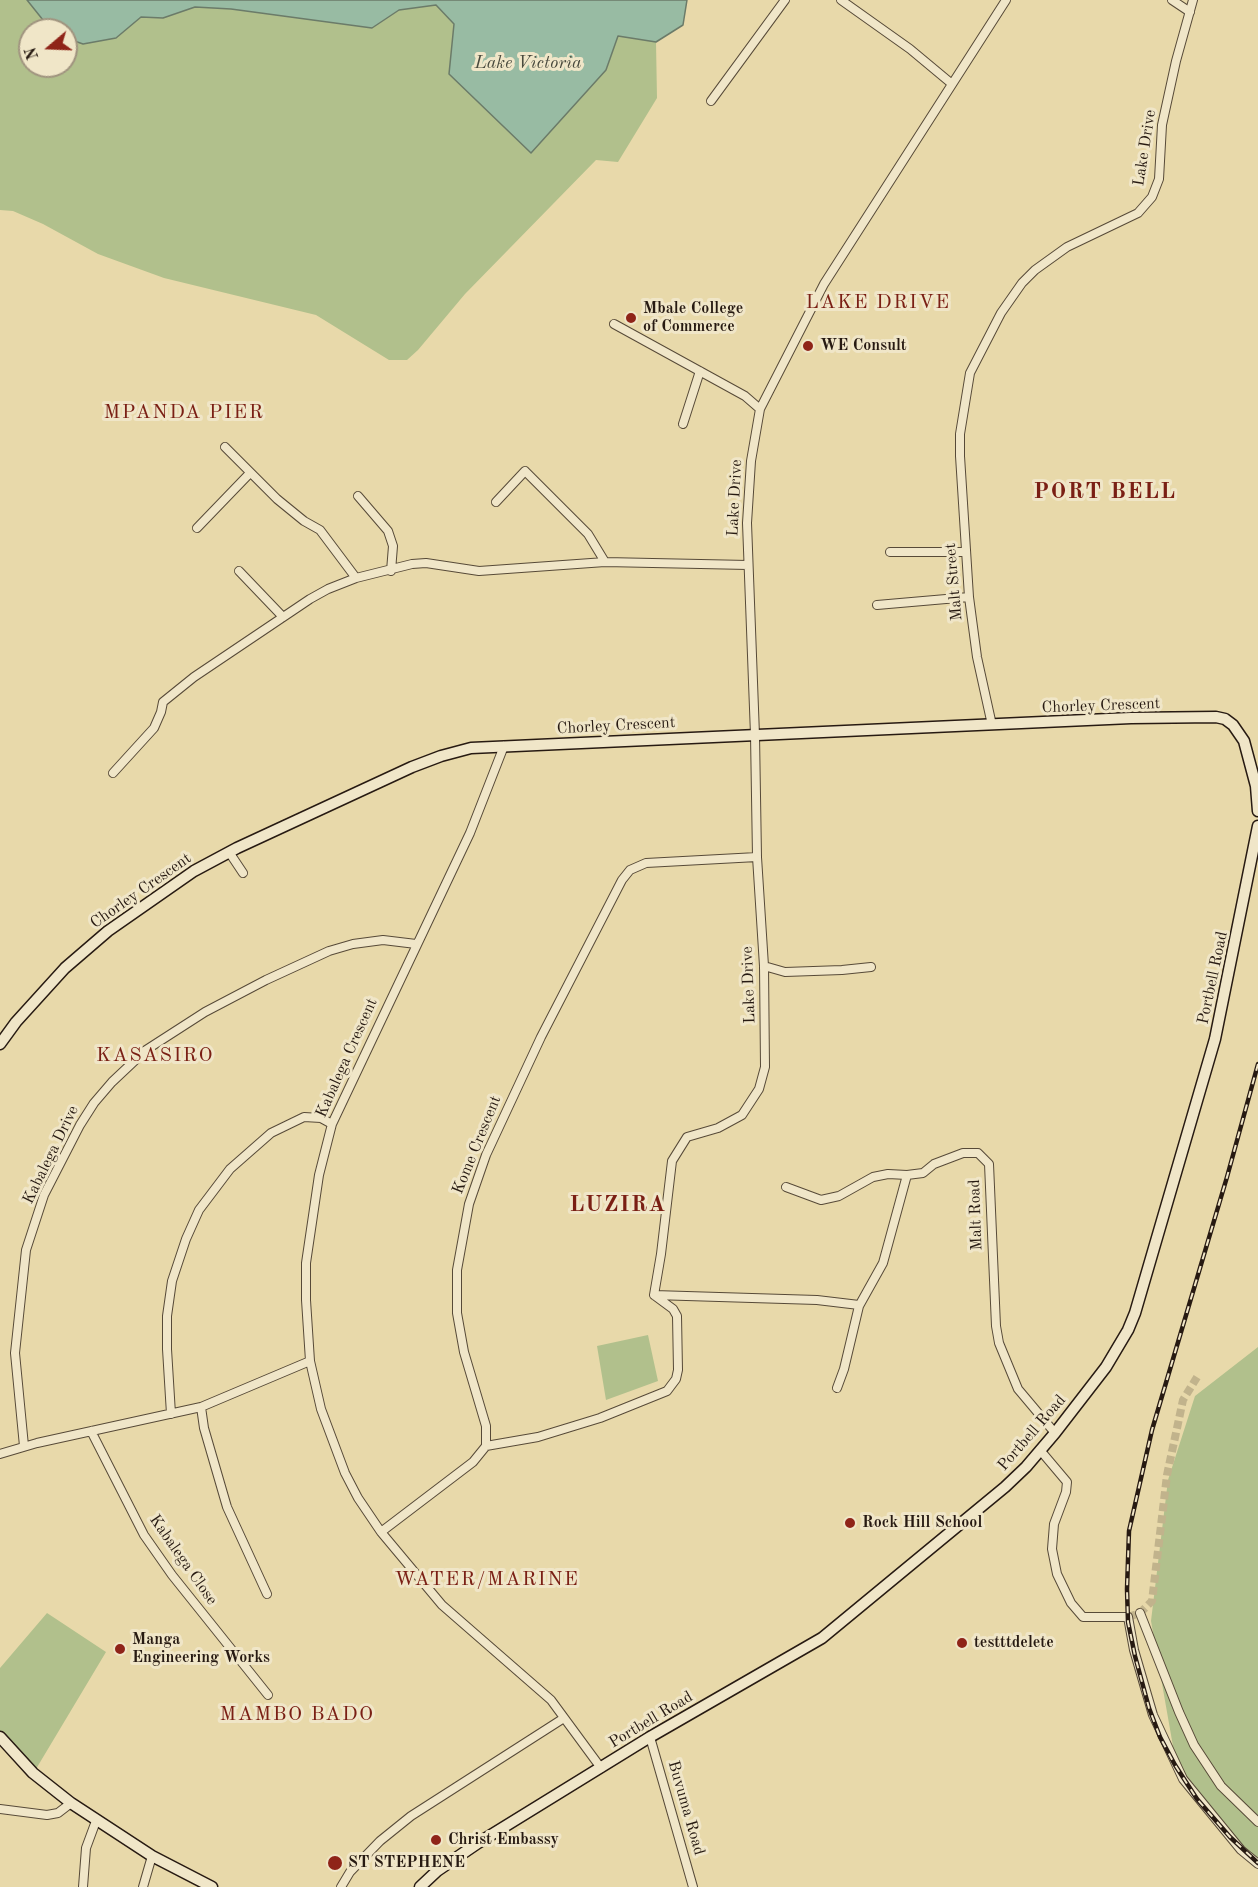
<!DOCTYPE html>
<style>
body{margin:0}
#map{position:relative;width:1258px;height:1887px;overflow:hidden;background:#e8d9aa;font-family:"Old Standard TT",serif}
canvas{display:block}
.north{position:absolute;left:18px;top:18px;width:60px;height:60px;box-sizing:border-box;background:#f0e6c8;border:2px solid #a0947f;border-radius:50%;rotate:251deg;font-size:16px;font-weight:700;line-height:24px;text-align:center;color:#271a12}
.north::after{content:'';display:block;margin:auto;width:21px;height:27px;background:#8f2418;clip-path:polygon(50% 0,100% 100%,50% 72%,0 100%)}
</style>
<div id="map">
<canvas width="1258" height="1887"></canvas>
<div class="north">N</div>
</div>
<script>
const ctx = document.querySelector('canvas').getContext('2d');
ctx.lineJoin = 'round';
function fillPath(path, color) { ctx.fillStyle = color; ctx.fill(path, 'evenodd'); }
const poly = rows => new Path2D(rows.map(r => 'M' + r).join(''));
function strokePath(path, color, width, dash) { ctx.strokeStyle = color; ctx.lineWidth = width; ctx.lineCap = dash ? 'butt' : 'round'; ctx.setLineDash(dash || []); ctx.stroke(path); }
function drawText(font, color, halo, rows, align = 'center') {
  ctx.font = font + ' "Old Standard TT",serif'; ctx.lineWidth = 6; ctx.setLineDash([]); ctx.textBaseline = 'middle'; ctx.strokeStyle = halo; ctx.fillStyle = color; for (const [text, x, y, turn = 0] of rows) {
    ctx.save(); ctx.translate(x, y); ctx.rotate((+turn || 0) * Math.PI / 180); ctx.textAlign = isNaN(turn) ? turn : align; if (halo) ctx.strokeText(text, 0, 0); ctx.fillText(text, 0, 0); ctx.restore();
  }
}
fillPath(poly([
 [0,0,27,0,51,30,30,30,30,66,66,66,66,38,83,44,116,38,141,17,163,18,195,7,231,9,372,28,399,10,436,5,454,24,449,74,606,71,618,36,656,42,657,98,618,162,596,160,465,294,418,350,407,360,389,360,316,315,164,278,98,254,43,224,13,211,0,210],
 [648,1335,658,1381,606,1400,597,1346],
 [1258,1347,1258,1858,1248,1852,1177,1769,1151,1621,1168,1480,1195,1396],
 [47,1613,106,1652,36,1769,0,1731,0,1668]
]), '#b1c08c');
const water = poly([
 [27,0,687,0,683,25,656,42,618,36,606,70,531,153,449,74,454,24,436,5,399,10,372,28,231,9,195,7,163,18,141,17,116,38,83,44,66,38,66,30,51,30,27,0]
]);
fillPath(water, '#98bba3');
strokePath(water, '#6b7b69', 1.5);
strokePath(poly([
 [1128,1617,1140,1613,1152,1601,1167,1475,1183,1400,1199,1374]
]), '#c1b38c', 8, [8, 4]);
const street = poly([
 [841,0,910,49,952,84],
 [1172,0,1190,12],
 [711,101,785,0],
 [614,324,745,396,760,409],
 [683,424,700,371],
 [358,496,388,531,393,546,391,571],
 [496,502,525,471,588,534,605,562],
 [197,528,250,473],
 [890,552,966,552],
 [239,571,283,617],
 [356,578,412,564,426,563,479,571,605,562,748,565],
 [877,605,969,597],
 [992,725,977,657,969,597,960,456,960,434,970,373,1001,313,1022,283,1035,270,1067,247,1138,213,1152,197,1159,179,1162,125,1176,61,1193,0],
 [504,746,470,833,332,1124,319,1175,306,1263,306,1300,310,1361,321,1409,345,1473,358,1498,381,1532,442,1605,551,1700,601,1768],
 [113,773,154,728,161,712,163,702,194,677,310,599,328,589,356,578,320,530,304,521,277,499,225,447],
 [229,852,243,873],
 [764,966,785,972,842,970,871,967],
 [786,1187,821,1200,839,1196,873,1177,888,1174,907,1175,923,1173,934,1164,963,1153,978,1153,989,1164,996,1326,999,1343,1018,1389,1055,1433],
 [654,1295,817,1300,859,1305],
 [837,1388,844,1369,859,1306,883,1263,907,1175],
 [201,1407,204,1428,227,1507,267,1594],
 [171,1414,167,1349,167,1316,172,1281,186,1239,199,1210,230,1169,271,1133,304,1117,321,1118,332,1124],
 [91,1431,144,1535,172,1575,268,1695],
 [24,1446,15,1353,26,1250,44,1195,80,1125,94,1103,112,1082,146,1050,205,1012,266,980,329,951,353,944,383,940,416,944],
 [486,1446,538,1437,600,1418,667,1391,676,1379,678,1370,677,1316,673,1309,654,1295,661,1254,672,1161,687,1137,718,1128,742,1115,759,1089,765,1067,764,966,757,857,755,735,747,523,751,461,760,409,824,284,1006,0],
 [1040,1450,1067,1482,1066,1492,1054,1524,1052,1549,1057,1574,1071,1603,1083,1617,1128,1617,1134,1650,1153,1715,1183,1779,1241,1850,1258,1864],
 [0,1454,37,1443,201,1407,310,1361],
 [381,1532,473,1462,486,1446,486,1426,464,1352,457,1313,457,1270,469,1204,486,1155,541,1037,622,880,630,870,646,863,757,857],
 [1140,1613,1179,1712,1194,1745,1221,1786,1258,1822],
 [650,1737,693,1887],
 [0,1809,47,1815,58,1813,71,1803],
 [83,1887,86,1848,96,1821],
 [143,1887,152,1856],
 [341,1887,350,1872,380,1841,411,1816,564,1718]
]);
const secondary = poly([
 [0,1044,16,1022,65,968,108,931,194,871,237,848,412,767,441,756,471,748,1131,718,1216,717,1225,719,1233,725,1244,741,1256,786,1258,811],
 [0,1737,33,1773,71,1803,152,1856,212,1887],
 [420,1887,437,1871,478,1843,650,1737,822,1638,1005,1487,1026,1467,1055,1433,1106,1367,1128,1330,1135,1313,1215,1039,1258,826]
]);
strokePath(street, '#574a38', 10);
strokePath(secondary, '#271a12', 13);
strokePath(street, '#f0e6c8', 8);
strokePath(secondary, '#f0e6c8', 10);
const rail = poly([
 [1258,1064,1227,1177,1152,1430,1129,1531,1127,1589,1128,1622,1135,1656,1149,1708,1160,1737,1175,1765,1197,1799,1230,1837,1258,1863]
]);
strokePath(rail, '#271a12', 4.5);
strokePath(rail, '#f0e6c8', 2, [7]);
for (const [x, y, r, color] of [
 [631,318,6,"#8f2418"],
 [808,346,6,"#8f2418"],
 [850,1523,6,"#8f2418"],
 [962,1643,6,"#8f2418"],
 [120,1649,6,"#8f2418"],
 [436,1840,6,"#8f2418"],
 [335,1863,8,"#8f2418"]
]) { const dot = new Path2D(); dot.arc(x, y, r, 0, 2 * Math.PI); ctx.fillStyle = color; ctx.fill(dot); strokePath(dot, '#f0e6c8', 2); }
drawText('16px', '#271a12', '#f0e6c8', [
 ["Lake Drive",1145,148,-81],
 ["Lake Drive",735,498,-87],
 ["Malt Street",954,582,-95],
 ["Chorley Crescent",1101,706,-2],
 ["Chorley Crescent",616,726,-3],
 ["Chorley Crescent",141,891,-35],
 ["Portbell Road",1213,978,-78],
 ["Lake Drive",749,985,-92],
 ["Kabalega Crescent",347,1058,-66],
 ["Kome Crescent",477,1145,-68],
 ["Kabalega Drive",51,1155,-64],
 ["Malt Road",976,1215,-92],
 ["Portbell Road",1032,1433,-49],
 ["Kabalega Close",183,1560,55],
 ["Portbell Road",651,1720,-31],
 ["Buvuma Road",686,1808,74]
]);
drawText('bold 16px', '#271a12', '#f0e6c8', [
 ["Mbale College",643,309],
 ["of Commerce",643,327],
 ["WE Consult",820,346],
 ["Rock Hill School",862,1523],
 ["Manga",132,1640],
 ["Engineering Works",132,1658],
 ["testttdelete",974,1643],
 ["Christ Embassy",448,1840],
 ["ST STEPHENE",348,1863]
], 'left');
drawText('italic 18px', '#494a3e', '#f0e6c8', [
 ["Lake Victoria",528,63]
]);
ctx.letterSpacing = '1.5px';
drawText('20px', '#7a1f14', '#f0e6c8', [
 ["LAKE DRIVE",878,303],
 ["MPANDA PIER",184,413],
 ["KASASIRO",155,1056],
 ["WATER/MARINE",487,1580],
 ["MAMBO BADO",297,1715]
]);
ctx.letterSpacing = '0px';
ctx.letterSpacing = '1.5px';
drawText('bold 22px', '#7a1f14', '#f0e6c8', [
 ["PORT BELL",1105,492],
 ["LUZIRA",618,1205]
]);
ctx.letterSpacing = '0px';
</script>
